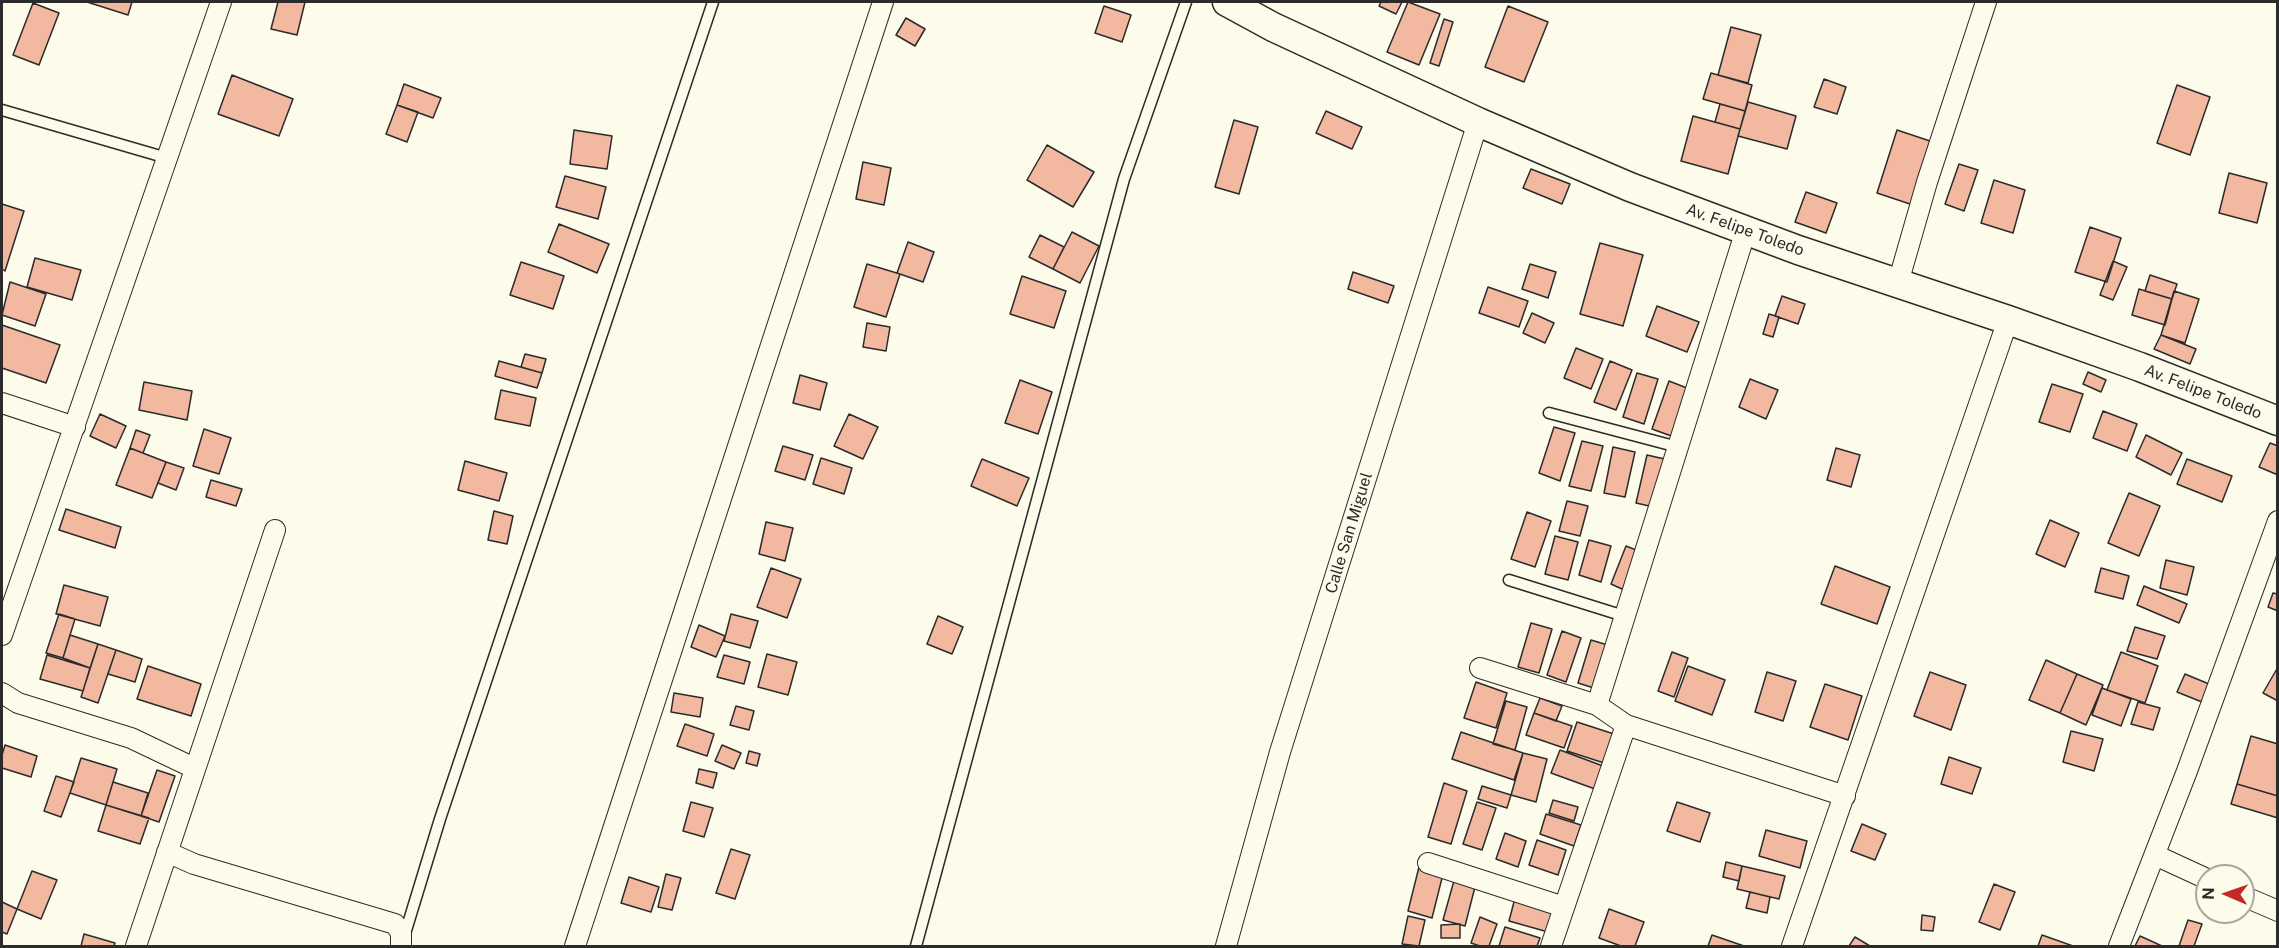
<!DOCTYPE html>
<style>
body{margin:0}
#map{position:relative;width:2279px;height:948px;overflow:hidden;background:#fdfbea;font-family:"Public Sans",sans-serif}
canvas{display:block}
.frame{position:absolute;inset:0;border:3px solid #2b2b2b;pointer-events:none}
.north{position:absolute;left:2195px;top:864px;width:60px;height:60px;box-sizing:border-box;background:#fdfbea;border:2px solid #a9a89e;border-radius:50%;rotate:272deg;font-size:16px;font-weight:700;line-height:24px;text-align:center;color:#2b2b2b}
.north::after{content:'';display:block;margin:auto;width:21px;height:27px;background:#c62828;clip-path:polygon(50% 0,100% 100%,50% 72%,0 100%)}
</style>
<div id="map">
<canvas width="2279" height="948"></canvas>
<div class="frame"></div>
<div class="north">N</div>
</div>
<script>
const ctx = document.querySelector('canvas').getContext('2d');
ctx.lineJoin = 'round';
function fillPath(path, color) { ctx.fillStyle = color; ctx.fill(path, 'evenodd'); }
const poly = rows => new Path2D(rows.map(r => 'M' + r).join(''));
function strokePath(path, color, width, dash) { ctx.strokeStyle = color; ctx.lineWidth = width; ctx.lineCap = dash ? 'butt' : 'round'; ctx.setLineDash(dash || []); ctx.stroke(path); }
function drawText(font, color, halo, rows, align = 'center') {
  ctx.font = font + ' "Public Sans",sans-serif'; ctx.lineWidth = 4.5; ctx.setLineDash([]); ctx.textBaseline = 'middle'; ctx.strokeStyle = halo; ctx.fillStyle = color; for (const [text, x, y, turn = 0] of rows) {
    ctx.save(); ctx.translate(x, y); ctx.rotate((+turn || 0) * Math.PI / 180); ctx.textAlign = isNaN(turn) ? turn : align; if (halo) ctx.strokeText(text, 0, 0); ctx.fillText(text, 0, 0); ctx.restore();
  }
}
const building = poly([
 [87,2,132,2,128,15,87,2],
 [278,2,305,2,297,35,271,29,278,2],
 [1381,2,1402,2,1396,14,1379,6,1381,2],
 [1408,2,1440,14,1419,65,1387,52,1408,2],
 [33,3,59,13,39,65,13,55,33,3],
 [1104,6,1131,15,1122,42,1095,33,1104,6],
 [1508,6,1548,22,1524,82,1485,67,1508,6],
 [906,18,925,29,915,46,896,35,906,18],
 [1444,19,1453,22,1439,66,1430,63,1444,19],
 [1731,27,1761,35,1748,83,1718,75,1731,27],
 [1711,73,1752,85,1745,111,1703,99,1711,73],
 [232,75,293,99,279,136,218,114,232,75],
 [1824,79,1846,87,1837,114,1814,107,1824,79],
 [404,84,441,98,433,118,397,105,404,84],
 [2177,85,2210,97,2190,155,2157,143,2177,85],
 [1748,102,1796,116,1787,149,1738,136,1748,102],
 [1720,104,1745,111,1740,129,1715,122,1720,104],
 [397,105,418,112,407,142,386,134,397,105],
 [1326,111,1362,127,1352,149,1316,133,1326,111],
 [1693,116,1740,129,1728,174,1681,161,1693,116],
 [1234,120,1258,127,1239,194,1215,187,1234,120],
 [574,130,612,136,607,169,570,164,574,130],
 [1897,130,1933,142,1913,205,1877,193,1897,130],
 [1047,145,1094,172,1073,207,1027,180,1047,145],
 [863,162,891,168,884,205,856,199,863,162],
 [1959,164,1978,170,1964,211,1945,204,1959,164],
 [1531,169,1570,184,1562,204,1523,188,1531,169],
 [2229,173,2267,183,2257,223,2219,213,2229,173],
 [565,176,606,187,598,219,556,207,565,176],
 [1994,180,2025,190,2013,233,1981,223,1994,180],
 [1806,192,1837,203,1826,233,1795,222,1806,192],
 [2,204,24,211,5,271,2,269,2,204],
 [559,224,609,244,597,273,548,252,559,224],
 [2090,227,2121,238,2107,282,2075,272,2090,227],
 [1072,232,1099,246,1080,283,1053,269,1072,232],
 [1040,235,1064,247,1053,269,1029,257,1040,235],
 [908,242,934,252,923,282,897,273,908,242],
 [1600,243,1643,255,1623,326,1580,314,1600,243],
 [35,258,81,270,72,300,27,287,35,258],
 [2113,261,2127,267,2113,300,2100,295,2113,261],
 [521,262,564,276,553,309,510,295,521,262],
 [867,264,900,274,886,317,854,307,867,264],
 [1530,264,1556,272,1548,298,1522,289,1530,264],
 [1353,272,1394,286,1388,303,1348,289,1353,272],
 [2150,275,2177,284,2172,299,2145,291,2150,275],
 [1022,276,1066,291,1054,328,1010,314,1022,276],
 [10,282,46,294,35,326,2,315,10,282],
 [1488,287,1528,301,1519,327,1479,313,1488,287],
 [2139,289,2172,299,2165,325,2132,315,2139,289],
 [2174,291,2199,299,2185,343,2161,335,2174,291],
 [1782,296,1805,304,1798,324,1775,316,1782,296],
 [1657,306,1699,322,1687,352,1646,336,1657,306],
 [1532,313,1554,323,1545,343,1523,333,1532,313],
 [1769,314,1779,317,1773,337,1763,334,1769,314],
 [867,323,890,327,886,351,863,347,867,323],
 [2,325,60,345,46,383,2,368,2,325],
 [2161,335,2196,349,2190,364,2154,349,2161,335],
 [1576,348,1603,359,1591,389,1564,378,1576,348],
 [525,354,546,359,542,373,521,367,525,354],
 [499,361,542,373,537,388,495,376,499,361],
 [1610,361,1632,370,1616,410,1594,402,1610,361],
 [2088,372,2106,380,2101,392,2083,384,2088,372],
 [1637,373,1658,379,1644,424,1623,417,1637,373],
 [800,375,827,383,820,410,793,403,800,375],
 [1750,379,1778,390,1766,419,1739,407,1750,379],
 [1020,380,1052,392,1038,434,1005,423,1020,380],
 [1669,381,1692,390,1674,437,1652,429,1669,381],
 [144,382,192,391,187,420,139,410,144,382],
 [2052,384,2083,394,2070,432,2039,422,2052,384],
 [501,390,536,398,530,426,495,419,501,390],
 [2103,411,2137,424,2127,451,2093,438,2103,411],
 [100,414,126,426,116,448,90,436,100,414],
 [849,414,878,427,863,459,834,446,849,414],
 [1554,427,1575,433,1560,481,1539,473,1554,427],
 [204,429,231,438,219,474,193,466,204,429],
 [136,430,150,435,143,453,130,448,136,430],
 [2146,435,2182,453,2171,475,2136,457,2146,435],
 [1582,441,1603,446,1591,491,1569,486,1582,441],
 [2270,443,2278,446,2278,475,2259,467,2270,443],
 [783,446,813,455,805,480,775,471,783,446],
 [1613,447,1635,452,1625,497,1604,493,1613,447],
 [130,448,166,462,152,498,116,485,130,448],
 [1836,448,1860,455,1851,487,1827,480,1836,448],
 [1647,455,1669,460,1658,508,1636,503,1647,455],
 [821,458,852,468,844,494,813,484,821,458],
 [982,459,1029,478,1017,506,971,486,982,459],
 [2187,459,2232,476,2222,502,2177,484,2187,459],
 [465,461,507,473,499,501,458,490,465,461],
 [166,462,184,468,176,490,158,483,166,462],
 [211,480,242,489,236,506,206,497,211,480],
 [2129,493,2160,506,2139,556,2108,543,2129,493],
 [1567,501,1588,506,1580,536,1559,531,1567,501],
 [66,509,121,527,115,548,59,530,66,509],
 [494,511,513,516,507,544,488,540,494,511],
 [1527,512,1551,521,1535,567,1511,559,1527,512],
 [2050,520,2079,533,2065,567,2036,554,2050,520],
 [766,522,793,528,785,561,759,554,766,522],
 [1555,536,1578,542,1568,580,1545,574,1555,536],
 [1589,540,1611,546,1601,582,1579,575,1589,540],
 [1626,546,1649,555,1633,594,1611,584,1626,546],
 [2166,560,2194,567,2187,595,2160,588,2166,560],
 [1835,566,1890,587,1877,624,1821,604,1835,566],
 [771,568,801,579,787,618,757,607,771,568],
 [2101,568,2129,576,2123,599,2095,592,2101,568],
 [64,585,108,597,100,626,56,614,64,585],
 [2144,586,2187,604,2179,623,2137,605,2144,586],
 [2273,593,2278,594,2278,611,2268,607,2273,593],
 [59,614,75,619,63,658,46,653,59,614],
 [731,614,758,621,750,648,724,641,731,614],
 [938,616,963,627,952,654,927,644,938,616],
 [1531,623,1552,629,1539,673,1518,667,1531,623],
 [699,625,725,636,716,657,691,647,699,625],
 [2135,627,2165,636,2157,659,2127,651,2135,627],
 [1562,631,1581,638,1566,682,1547,675,1562,631],
 [70,635,98,644,90,668,63,658,70,635],
 [1591,640,1611,646,1597,689,1578,683,1591,640],
 [98,644,116,650,98,703,81,697,98,644],
 [116,650,142,659,135,682,108,674,116,650],
 [1672,652,1688,658,1674,697,1658,691,1672,652],
 [2121,652,2158,666,2145,703,2107,690,2121,652],
 [767,654,797,662,788,695,758,687,767,654],
 [47,655,90,668,83,691,40,679,47,655],
 [724,655,750,662,744,684,717,677,724,655],
 [2046,660,2077,674,2060,713,2029,700,2046,660],
 [148,666,201,684,191,716,137,699,148,666],
 [1688,666,1725,680,1712,715,1675,701,1688,666],
 [2278,667,2278,701,2263,693,2278,667],
 [1767,672,1796,681,1783,721,1755,712,1767,672],
 [1930,672,1966,685,1951,730,1914,716,1930,672],
 [2077,674,2103,685,2086,725,2060,713,2077,674],
 [2185,674,2209,684,2202,702,2177,692,2185,674],
 [1476,682,1507,693,1496,728,1464,718,1476,682],
 [1825,684,1862,696,1848,740,1810,727,1825,684],
 [2102,688,2131,699,2121,726,2092,715,2102,688],
 [674,693,703,698,700,717,671,712,674,693],
 [1540,698,1562,706,1556,721,1534,713,1540,698],
 [1506,701,1527,707,1515,750,1493,744,1506,701],
 [2138,702,2160,708,2153,730,2131,724,2138,702],
 [736,706,754,711,749,730,730,725,736,706],
 [1534,713,1572,726,1564,748,1526,735,1534,713],
 [1577,722,1614,734,1604,763,1567,751,1577,722],
 [685,724,714,734,707,756,677,746,685,724],
 [2071,731,2103,739,2094,771,2063,762,2071,731],
 [1461,732,1523,753,1514,780,1452,759,1461,732],
 [2251,736,2278,744,2278,796,2237,784,2251,736],
 [5,745,37,756,31,777,2,768,2,755,5,745],
 [722,745,741,753,734,769,715,761,722,745],
 [1560,750,1603,766,1595,789,1551,773,1560,750],
 [749,751,760,754,757,766,746,763,749,751],
 [1523,753,1547,759,1536,802,1511,795,1523,753],
 [1949,757,1981,768,1972,794,1941,784,1949,757],
 [81,758,117,769,106,805,70,793,81,758],
 [699,769,717,773,713,788,696,783,699,769],
 [157,770,175,776,159,822,141,816,157,770],
 [56,776,74,782,61,817,44,811,56,776],
 [113,782,148,793,141,816,106,805,113,782],
 [1444,783,1467,791,1451,844,1428,837,1444,783],
 [2237,784,2278,796,2278,818,2231,804,2237,784],
 [1482,786,1511,795,1507,808,1478,799,1482,786],
 [1553,800,1578,807,1574,821,1549,813,1553,800],
 [691,802,713,808,704,837,683,831,691,802],
 [1477,802,1496,808,1482,850,1463,844,1477,802],
 [1677,802,1710,813,1700,842,1667,831,1677,802],
 [106,805,149,818,140,844,98,831,106,805],
 [1546,814,1581,825,1574,846,1540,834,1546,814],
 [1862,824,1886,834,1875,860,1851,851,1862,824],
 [1766,830,1807,841,1800,868,1759,856,1766,830],
 [1505,833,1526,841,1518,867,1496,859,1505,833],
 [1537,840,1566,850,1558,875,1529,865,1537,840],
 [731,849,750,855,735,899,716,893,731,849],
 [1726,862,1742,866,1739,881,1723,877,1726,862],
 [1742,866,1785,876,1779,899,1737,889,1742,866],
 [1419,867,1443,874,1432,918,1408,911,1419,867],
 [32,871,57,880,41,919,17,909,32,871],
 [666,874,681,878,672,910,658,907,666,874],
 [629,877,659,887,651,912,621,903,629,877],
 [1455,877,1476,883,1465,926,1443,920,1455,877],
 [1994,884,2015,892,2000,930,1979,922,1994,884],
 [1750,892,1770,897,1767,913,1746,908,1750,892],
 [1515,898,1554,909,1548,932,1509,921,1515,898],
 [2,902,17,909,7,934,2,932,2,902],
 [1609,909,1644,922,1635,946,1621,946,1599,938,1609,909],
 [1922,915,1935,917,1933,931,1921,930,1922,915],
 [1408,916,1425,920,1419,946,1402,944,1408,916],
 [1480,917,1497,924,1489,946,1480,946,1471,943,1480,917],
 [2188,920,2202,924,2194,946,2179,946,2188,920],
 [1460,924,1460,938,1441,938,1441,925,1460,924],
 [1505,927,1540,938,1537,946,1499,946,1505,927],
 [84,934,115,943,114,946,81,946,84,934],
 [1712,935,1744,946,1708,946,1712,935],
 [2042,935,2073,946,2038,946,2042,935],
 [2140,936,2162,946,2135,946,2140,936],
 [1855,937,1870,946,1849,946,1855,937]
]);
fillPath(building, '#f2b8a0');
strokePath(building, '#2b2b2b', 1.5);
const service = poly([
 [2,110,167,158],
 [1549,413,1678,447],
 [1509,580,1624,616],
 [404,937,440,819,713,2],
 [916,946,1124,179,1186,2]
]);
const minor = poly([
 [1898,283,1927,182,1986,2],
 [2,403,75,427],
 [2,635,221,2],
 [1480,668,1597,705,1626,725,1845,796],
 [2,693,18,703,131,738,194,768],
 [1597,705,1746,230],
 [167,852,194,864,395,924,401,933,401,946],
 [2155,855,2207,879],
 [1428,863,1564,907],
 [2243,896,2278,911],
 [136,946,275,530],
 [575,946,883,2],
 [1226,946,1280,752,1478,122],
 [1551,946,1626,725],
 [1792,946,2008,320],
 [2119,946,2187,771,2278,521]
]);
const secondary = poly([
 [1227,2,1273,27,1478,122,1630,187,1798,250,2008,320,2140,367,2278,421]
]);
strokePath(service, '#2b2b2b', 13);
strokePath(minor, '#2b2b2b', 22);
strokePath(secondary, '#2b2b2b', 31);
strokePath(service, '#fdfbea', 10);
strokePath(minor, '#fdfbea', 20);
strokePath(secondary, '#fdfbea', 28);
drawText('16px', '#2b2b2b', '#fdfbea', [
 ["Av. Felipe Toledo",1745,230,20],
 ["Av. Felipe Toledo",2203,392,21],
 ["Calle San Miguel",1349,533,-73]
]);
</script>
